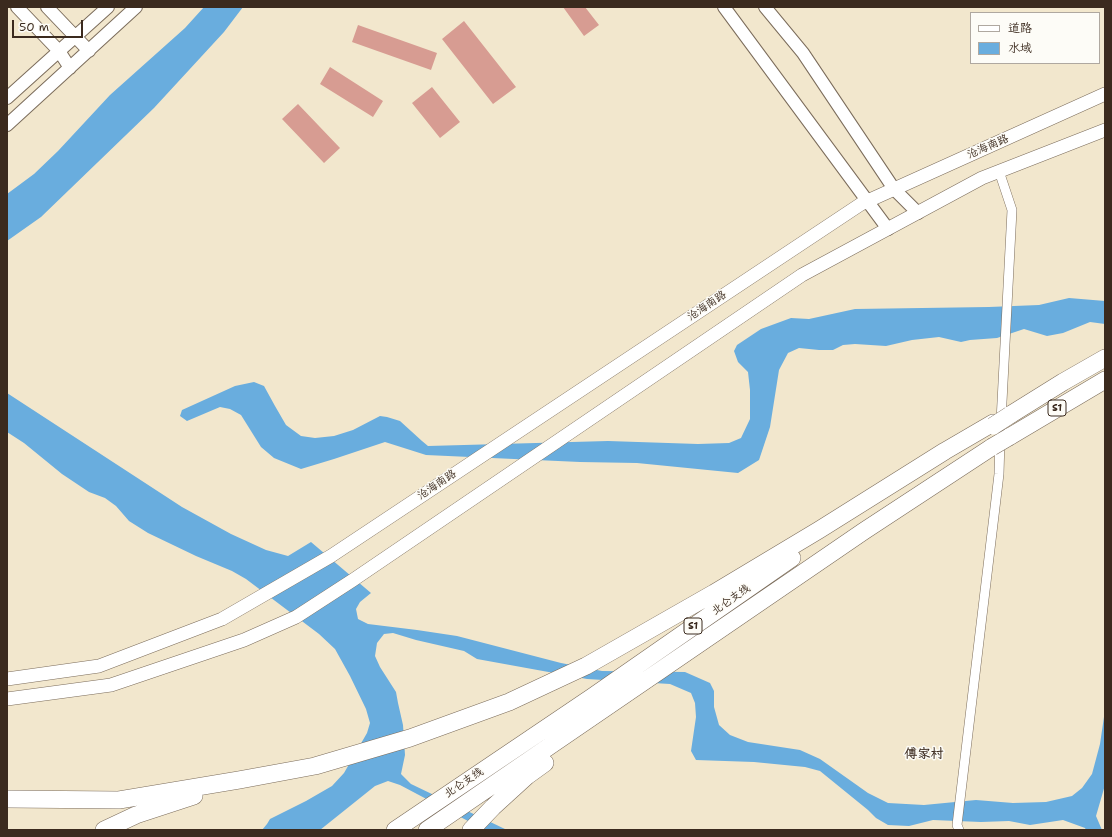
<!DOCTYPE html>
<meta charset="utf-8">
<style>
body{margin:0}
#map{position:relative;width:1112px;height:837px;overflow:hidden;background:#f2e7cd;font-family:"Shantell Sans","LXGW WenKai TC",sans-serif}
canvas{display:block}
.frame{position:absolute;inset:0;border:8px solid #3b2a1e;pointer-events:none}
.legend{position:absolute;left:970px;top:12px;width:130px;height:52px;box-sizing:border-box;background:#fdfcf7;border:1px solid #afa8a0;margin:0;padding:5px 7px;list-style:none;font-size:12px;color:#3b2a1e}
.legend li{display:flex;align-items:center;gap:8px;height:20px}
.legend b{width:20px;border:1px solid #afa8a0}
.scale{position:absolute;left:12px;top:20px;width:71px;height:18px;box-sizing:border-box;border:2px solid #3b2a1e;border-top:0;padding-left:5px;font-size:12px;line-height:14px;white-space:nowrap;color:#3b2a1e;-webkit-text-stroke:3px #fdfcf7;paint-order:stroke}
</style>
<div id="map">
<canvas width="1112" height="837"></canvas>
<div class="frame"></div>
<ul class="legend">
<li><b style="height:5px;background:#fff"></b>道路</li>
<li><b style="height:11px;background:#69adde"></b>水域</li>
</ul>
<div class="scale">50 m</div>
</div>
<script>
const ctx = document.querySelector('canvas').getContext('2d');
ctx.lineJoin = 'round';
function fillPath(path, color) { ctx.fillStyle = color; ctx.fill(path, 'evenodd'); }
const poly = rows => new Path2D(rows.map(r => 'M' + r).join(''));
function strokePath(path, color, width, dash) { ctx.strokeStyle = color; ctx.lineWidth = width; ctx.lineCap = dash ? 'butt' : 'round'; ctx.setLineDash(dash || []); ctx.stroke(path); }
function drawText(font, color, halo, rows, align = 'center') {
  ctx.font = font + ' "Shantell Sans","LXGW WenKai TC",sans-serif'; ctx.lineWidth = 3; ctx.setLineDash([]); ctx.textBaseline = 'middle'; ctx.strokeStyle = halo; ctx.fillStyle = color; for (const [text, x, y, turn = 0] of rows) {
    ctx.save(); ctx.translate(x, y); ctx.rotate((+turn || 0) * Math.PI / 180); ctx.textAlign = isNaN(turn) ? turn : align; if (halo) ctx.strokeText(text, 0, 0); ctx.fillText(text, 0, 0); ctx.restore();
  }
}
fillPath(poly([
 [204,7,243,7,224,32,154,108,41,217,7,241,7,194,34,174,58,151,110,95,185,28],
 [1069,298,1105,301,1105,324,1090,322,1063,333,1047,336,1024,329,997,338,970,340,961,342,939,337,912,340,886,346,855,344,843,345,833,350,819,350,799,348,788,353,779,370,770,427,759,460,738,473,637,463,580,462,426,455,385,442,334,459,301,469,274,458,261,447,241,415,230,409,220,407,187,421,180,416,182,410,235,386,254,382,264,386,275,406,286,425,301,436,315,438,334,436,353,430,380,416,387,417,400,421,422,441,428,446,608,441,698,444,729,443,741,438,750,419,750,390,748,372,738,362,734,351,737,345,761,329,791,318,809,319,855,309,989,307,1039,305],
 [7,393,182,507,231,534,266,550,288,556,311,542,371,593,360,602,356,609,358,619,368,624,417,630,457,636,561,663,602,671,685,672,710,683,714,691,714,707,719,725,730,735,748,742,800,750,820,759,868,793,888,803,924,805,976,800,1013,803,1046,802,1072,796,1082,788,1092,774,1100,744,1105,710,1105,785,1096,816,1102,830,1086,830,1085,828,1063,820,1030,825,1009,821,981,822,933,820,909,826,888,825,876,818,868,810,820,771,805,767,754,762,696,760,691,751,696,717,695,703,691,693,670,684,587,679,477,659,464,651,416,640,393,633,384,634,377,643,375,656,380,667,396,692,398,703,403,725,405,755,401,774,411,784,507,830,485,830,400,785,388,781,375,786,320,830,262,830,267,824,270,819,306,801,332,786,344,773,367,733,370,723,366,709,350,676,335,649,319,634,246,579,232,571,196,556,148,533,129,521,116,506,105,498,89,492,62,474,24,443,7,432]
]), '#69adde');
fillPath(poly([
 [563,7,585,7,599,25,584,36],
 [464,21,516,87,493,104,442,39],
 [358,25,437,53,431,70,352,42],
 [330,67,383,101,373,117,320,84],
 [432,87,460,122,440,138,412,103],
 [298,104,340,148,324,163,282,119]
]), '#d79c92');
const minor = poly([
 [999,171,1012,210,1001,421],
 [959,830,957,825,999,474,1000,440]
]);
const tertiary = poly([
 [17,7,59,51,70,68],
 [47,7,89,51],
 [724,7,888,229],
 [765,7,803,53,894,189,918,213],
 [7,98,108,7],
 [7,125,136,7]
]);
const secondary = poly([
 [7,679,99,666,222,619,331,556,861,204,1105,94],
 [7,699,111,685,244,640,296,617,353,580,802,275,982,178,1105,130]
]);
const motorway = poly([
 [1010,415,1063,382,1105,358],
 [1009,437,1105,380],
 [7,799,119,800,239,780,315,766,410,738,509,702,586,666,714,593,819,530,945,451,993,423],
 [104,830,136,815,194,796],
 [395,830,592,697,792,558],
 [427,830,864,531,992,447],
 [471,830,493,807,527,776,545,763]
]);
strokePath(minor, '#7b6c5b', 10);
strokePath(tertiary, '#7b6c5b', 14);
strokePath(secondary, '#7b6c5b', 14);
strokePath(motorway, '#7b6c5b', 18);
strokePath(minor, '#fff', 9);
strokePath(tertiary, '#fff', 12);
strokePath(secondary, '#fff', 13);
strokePath(motorway, '#fff', 17);
const motorwayBridge = poly([
 [993,426,1010,415],
 [992,447,1009,437]
]);
strokePath(motorwayBridge, '#7b6c5b', 18, []);
strokePath(motorwayBridge, '#fff', 17);
for (const [x, y, w] of [
 [1057,408,18],
 [693,626,18]
]) { const box = new Path2D(); box.roundRect(x - w / 2, y - 8, w, 16, 3); ctx.fillStyle = '#fdfcf7'; ctx.fill(box); strokePath(box, '#3b2a1e', 1); }
drawText('bold 10px', '#3b2a1e', null, [
 ["S1",1057,408],
 ["S1",693,626]
]);
drawText('11px', '#3b2a1e', '#fdfcf7', [
 ["沧海南路",988,147,-24],
 ["沧海南路",707,306,-34],
 ["沧海南路",437,485,-34],
 ["北仑支线",731,600,-35],
 ["北仑支线",464,783,-34]
]);
drawText('bold 13px', '#3b2a1e', '#fdfcf7', [
 ["傅家村",924,755]
]);
</script>
